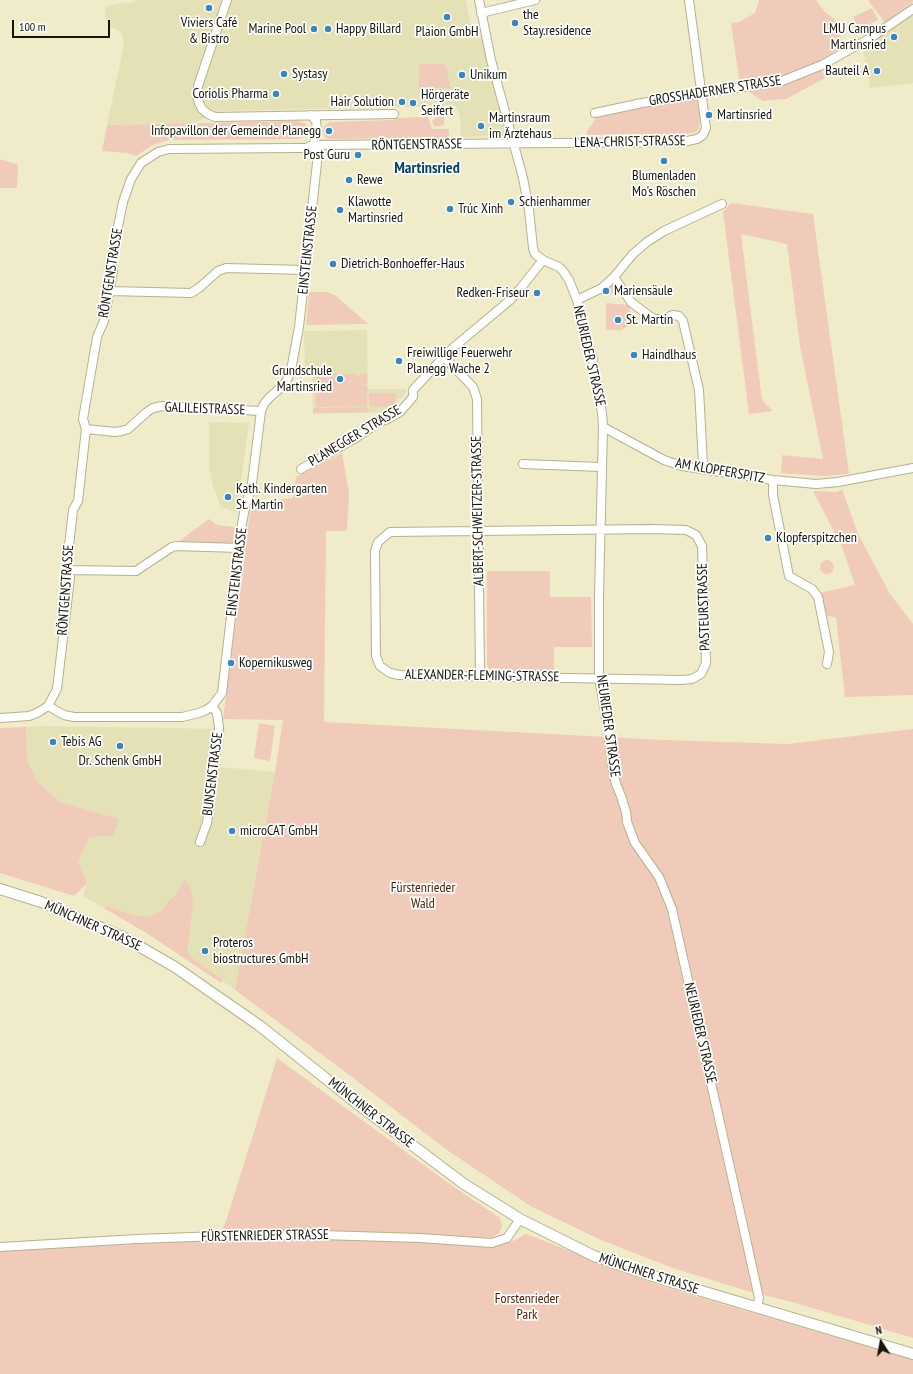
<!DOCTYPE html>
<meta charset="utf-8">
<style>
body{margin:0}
#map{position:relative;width:913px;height:1374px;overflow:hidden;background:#f0ecc9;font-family:"PT Sans Narrow",sans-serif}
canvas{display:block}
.north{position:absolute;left:861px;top:1322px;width:40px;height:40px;-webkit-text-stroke:3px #fff;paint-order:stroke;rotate:349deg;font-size:11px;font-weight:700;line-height:16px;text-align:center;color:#151408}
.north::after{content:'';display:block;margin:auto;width:14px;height:18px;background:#151408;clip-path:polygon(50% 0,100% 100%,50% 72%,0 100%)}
.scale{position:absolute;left:12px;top:20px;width:98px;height:18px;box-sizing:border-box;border:2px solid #151408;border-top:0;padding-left:5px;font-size:12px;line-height:14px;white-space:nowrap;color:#151408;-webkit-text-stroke:3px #fff;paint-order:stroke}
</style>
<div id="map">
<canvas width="913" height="1374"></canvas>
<div class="north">N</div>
<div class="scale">100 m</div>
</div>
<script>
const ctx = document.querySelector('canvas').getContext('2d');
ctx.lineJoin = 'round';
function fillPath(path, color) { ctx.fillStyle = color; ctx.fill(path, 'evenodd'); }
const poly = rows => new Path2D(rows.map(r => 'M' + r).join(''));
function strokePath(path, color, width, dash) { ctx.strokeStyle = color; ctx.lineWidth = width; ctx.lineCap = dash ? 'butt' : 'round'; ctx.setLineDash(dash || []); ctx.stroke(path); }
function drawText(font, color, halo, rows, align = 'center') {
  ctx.font = font + ' "PT Sans Narrow",sans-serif'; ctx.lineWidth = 3.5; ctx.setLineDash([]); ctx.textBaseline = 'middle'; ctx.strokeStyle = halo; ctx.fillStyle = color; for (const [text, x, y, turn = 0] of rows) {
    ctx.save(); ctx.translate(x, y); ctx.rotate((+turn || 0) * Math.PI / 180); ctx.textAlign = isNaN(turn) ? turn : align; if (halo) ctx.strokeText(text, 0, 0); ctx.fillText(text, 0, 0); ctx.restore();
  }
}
fillPath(poly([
 [135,0,466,0,473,37,479,37,483,40,506,131,503,136,461,137,460,116,456,106,219,111,195,123,107,125,124,44,122,34,116,29,109,26,105,15,105,7,115,4,135,2],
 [868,0,913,0,913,83,870,88,862,45,889,29],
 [367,330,368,389,406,389,406,393,401,398,398,398,398,412,313,414,312,369,305,369,304,331],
 [209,422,249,423,237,512,221,507,213,486,209,467],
 [41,726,225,729,220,767,275,772,235,990,202,967,152,936,83,896,87,883,78,862,89,837,113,836,119,819,60,802,37,781,27,760,26,727]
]), '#e5e1b6');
fillPath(poly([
 [759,0,816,0,825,12,838,22,842,47,819,62,825,78,786,99,763,101,740,86,731,23,739,22,755,13],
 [868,0,913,0,913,1,885,22],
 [872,8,878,20,859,29,853,17],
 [419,64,445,64,451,88,419,88],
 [697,98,700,121,698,130,694,133,672,135,634,134,587,135,587,131,592,124,597,116,637,107],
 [428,117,432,129,449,129,449,138,328,139,325,137,323,132,324,126,330,122,393,120,394,118],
 [437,117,444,117,444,125,435,127,432,121],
 [298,121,306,124,308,130,306,136,298,139,169,140,153,145,136,156,127,153,102,151,107,125],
 [0,159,18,165,17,188,0,188],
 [731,203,813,214,849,474,823,476,781,473,782,455,823,459,800,346,787,244,741,234,762,400,773,411,749,414,723,212],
 [613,283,618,294,602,293,601,291],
 [309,292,327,292,336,296,368,324,306,325],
 [606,303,629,305,633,323,632,325,620,330,609,330,606,329],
 [367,373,367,384,364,384,359,382,364,386,367,386,367,406,316,407,316,374,357,374,358,379,360,374],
 [369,393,395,393,395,406,370,407],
 [368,407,368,412,313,413,313,408],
 [342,453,349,493,347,531,326,531,324,722,664,740,788,744,913,729,913,1338,792,1302,747,1291,673,1268,601,1240,532,1207,447,1150,340,1068,235,990,275,772,283,720,223,719,251,504,293,498,296,477],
 [842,489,858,534,890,594,913,624,913,695,845,697,836,617,825,616,820,593,855,585,842,547,813,491,837,492],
 [209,519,217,525,234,527,237,531,236,541,232,545,182,543,178,542],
 '820 567a7 7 0 1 1 14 0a7 7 0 1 1-14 0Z',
 [487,571,550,571,550,597,591,597,592,647,554,647,554,673,495,671,489,669,487,666],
 [259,723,275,726,270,761,254,758],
 [26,727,27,760,37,781,60,802,119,819,113,836,89,837,78,862,87,883,74,896,0,873,0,728],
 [183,881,187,881,191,890,193,904,190,928,190,932,187,951,192,958,223,980,221,983,148,934,104,908,107,906,135,916,147,917,151,916,163,910,171,898,174,898,180,888],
 [277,1058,451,1185,500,1218,502,1227,499,1233,493,1237,476,1238,221,1233,227,1218],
 [526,1234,661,1286,913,1360,913,1374,0,1374,0,1251,222,1239,401,1240,493,1246,511,1242]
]), '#f0cbb9');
const minor = poly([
 [227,0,198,86,197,96,199,103,202,109,208,114,215,117,394,114],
 [479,0,491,60,523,178,529,210,533,248,535,254,543,260,559,267,563,271,569,280,577,300,593,360,602,413,603,427,599,596,599,678,608,729,613,771,616,784,621,796,626,812,627,822,635,843,659,877,672,909,746,1239,759,1298,757,1308],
 [481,13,535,0],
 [595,113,642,103,782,81,822,65,872,37,913,9],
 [311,115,316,121,317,130,316,138,313,145],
 [614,277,631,302,648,315,655,319,663,319,673,315,679,316,683,321,699,390,703,464,702,469],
 [110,291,191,293,199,288,218,271,226,268,305,270],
 [577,300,602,288,614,277,633,254,647,242,664,231,722,204],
 [444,357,473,387,477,399,480,677],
 [603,427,664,460,682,466,773,480,816,484,838,482,913,468],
 [86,429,115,432,122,431,128,429,147,412,153,408,162,406,261,411],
 [523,464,601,467],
 [301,469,354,439,379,422,388,419,400,412,413,397,413,390,441,360,454,347,509,301,520,289,543,260],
 [773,480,773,495,789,576,812,589,818,597,829,652,827,664],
 [651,529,686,530,696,535,702,546,706,663,701,674,692,679,681,680,399,675,390,673,380,666,376,656,375,551,378,542,390,532,651,529],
 [68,570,136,571,172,547,176,546,239,548],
 [48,706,64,715,74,717,182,717,199,713,206,710,212,706,222,693,242,524,246,502,251,491,261,411,264,404,269,398,279,389,286,382,291,370,299,327,318,154,313,145],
 [0,718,29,716,37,713,48,706,57,689,70,578,67,564,73,510,78,501,86,429,83,419,97,337,104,321,113,271,111,260,123,202,131,179,141,163,158,152,169,149,297,148,306,148,313,145,683,142,697,139,703,135,706,128,689,0],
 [200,842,207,823,219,728,217,713,212,706],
 [0,1247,137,1239,220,1236,321,1235,420,1238,492,1243,507,1238,520,1219]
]);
const major = poly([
 [0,889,41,902,123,937,175,967,260,1026,359,1105,464,1184,520,1219,594,1256,668,1281,913,1354]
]);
strokePath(minor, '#b5b190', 10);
strokePath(major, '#b5b190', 12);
strokePath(minor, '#fff', 8);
strokePath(major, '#fff', 10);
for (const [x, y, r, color] of [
 [209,8,4,"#3a86b9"],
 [447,17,4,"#3a86b9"],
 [515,23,4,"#3a86b9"],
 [314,29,4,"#3a86b9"],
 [328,29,4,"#3a86b9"],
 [894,37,4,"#3a86b9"],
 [877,71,4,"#3a86b9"],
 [284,74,4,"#3a86b9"],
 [462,75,4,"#3a86b9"],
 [276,94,4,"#3a86b9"],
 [402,102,4,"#3a86b9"],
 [413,103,4,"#3a86b9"],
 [709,115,4,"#3a86b9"],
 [481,126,4,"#3a86b9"],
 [329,131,4,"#3a86b9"],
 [358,155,4,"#3a86b9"],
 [664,161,4,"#3a86b9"],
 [349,180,4,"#3a86b9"],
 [511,202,4,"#3a86b9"],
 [450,209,4,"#3a86b9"],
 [340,210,4,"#3a86b9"],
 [333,264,4,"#3a86b9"],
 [606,291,4,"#3a86b9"],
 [537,293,4,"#3a86b9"],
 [618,320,4,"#3a86b9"],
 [634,355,4,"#3a86b9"],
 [399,361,4,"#3a86b9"],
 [340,379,4,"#3a86b9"],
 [228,497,4,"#3a86b9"],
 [768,538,4,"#3a86b9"],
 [231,663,4,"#3a86b9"],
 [53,742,4,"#3a86b9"],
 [120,746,4,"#3a86b9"],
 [232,831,4,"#3a86b9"],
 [205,951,4,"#3a86b9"]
]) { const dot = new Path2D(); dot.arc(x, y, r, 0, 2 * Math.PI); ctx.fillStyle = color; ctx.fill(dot); strokePath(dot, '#fff', 1.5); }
drawText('14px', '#151408', '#fff', [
 ["the",523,15],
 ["Stay.residence",523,31],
 ["Viviers Café",209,23,"center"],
 ["& Bistro",209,39,"center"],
 ["Marine Pool",306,29,"right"],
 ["Happy Billard",336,29],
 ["LMU Campus",886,29,"right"],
 ["Martinsried",886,45,"right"],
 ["Plaion GmbH",447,32,"center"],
 ["Bauteil A",869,71,"right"],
 ["Systasy",292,74],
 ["Unikum",470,75],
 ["Coriolis Pharma",268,94,"right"],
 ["Hörgeräte",421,95],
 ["Seifert",421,111],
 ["Hair Solution",394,102,"right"],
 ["Martinsried",717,115],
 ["Martinsraum",489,118],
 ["im Ärztehaus",489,134],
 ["Infopavillon der Gemeinde Planegg",321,131,"right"],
 ["Post Guru",350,155,"right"],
 ["Blumenladen",664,176,"center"],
 ["Mo's Röschen",664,192,"center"],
 ["Rewe",357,180],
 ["Klawotte",348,202],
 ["Martinsried",348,218],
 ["Schienhammer",519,202],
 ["Trúc Xinh",458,209],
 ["Dietrich-Bonhoeffer-Haus",341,264],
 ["Mariensäule",614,291],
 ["Redken-Friseur",529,293,"right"],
 ["St. Martin",626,320],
 ["Freiwillige Feuerwehr",407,353],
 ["Planegg Wache 2",407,369],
 ["Haindlhaus",642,355],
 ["Grundschule",332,371,"right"],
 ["Martinsried",332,387,"right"],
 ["Kath. Kindergarten",236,489],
 ["St. Martin",236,505],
 ["Klopferspitzchen",776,538],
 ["Kopernikusweg",239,663],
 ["Tebis AG",61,742],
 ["Dr. Schenk GmbH",120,761,"center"],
 ["microCAT GmbH",240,831],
 ["Proteros",213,943],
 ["biostructures GmbH",213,959]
], 'left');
drawText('14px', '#151408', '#fff', [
 ["GROSSHADERNER STRASSE",715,91,-9],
 ["LENA-CHRIST-STRASSE",630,142,-1],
 ["RÖNTGENSTRASSE",417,145,-1],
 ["EINSTEINSTRASSE",308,250,-84],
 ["RÖNTGENSTRASSE",111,273,-81],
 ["NEURIEDER STRASSE",589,356,77],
 ["GALILEISTRASSE",205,409,2],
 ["PLANEGGER STRASSE",355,436,-31],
 ["AM KLOPFERSPITZ",720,471,10],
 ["ALBERT-SCHWEITZER-STRASSE",478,511,-91],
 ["EINSTEINSTRASSE",237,572,-83],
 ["RÖNTGENSTRASSE",66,590,-86],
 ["PASTEURSTRASSE",704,607,-92],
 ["ALEXANDER-FLEMING-STRASSE",482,676,1],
 ["NEURIEDER STRASSE",608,726,82],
 ["BUNSENSTRASSE",213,774,-83],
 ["MÜNCHNER STRASSE",93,926,24],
 ["NEURIEDER STRASSE",700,1033,77],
 ["MÜNCHNER STRASSE",371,1113,38],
 ["FÜRSTENRIEDER STRASSE",265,1236,-1],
 ["MÜNCHNER STRASSE",649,1274,18]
]);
drawText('14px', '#512309', '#fff', [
 ["Fürstenrieder",423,888],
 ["Wald",423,904],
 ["Forstenrieder",527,1299],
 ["Park",527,1315]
]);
drawText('bold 16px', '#094365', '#fff', [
 ["Martinsried",427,168]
]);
</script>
